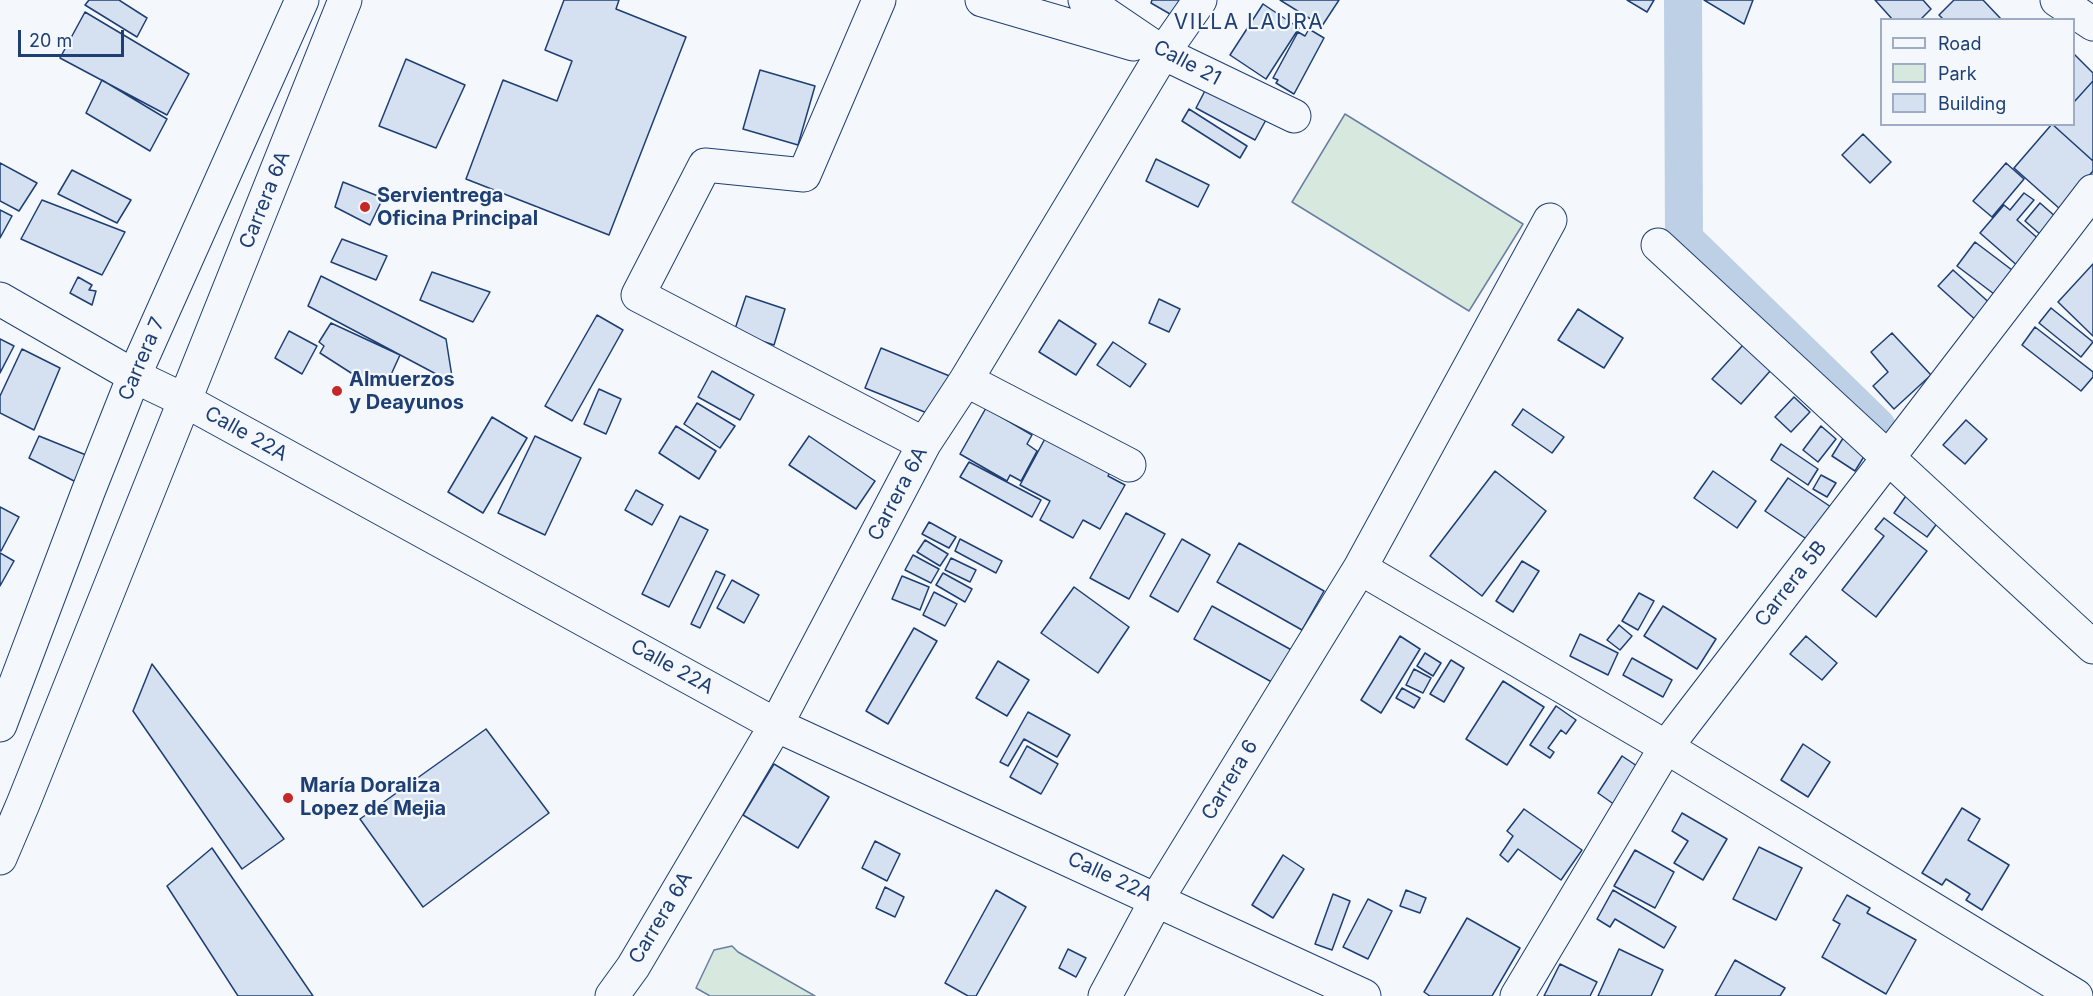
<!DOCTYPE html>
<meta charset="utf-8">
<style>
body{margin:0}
#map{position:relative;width:2093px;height:996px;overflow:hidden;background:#f4f7fb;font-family:Inter,sans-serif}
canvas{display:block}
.legend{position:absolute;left:1880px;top:18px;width:195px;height:108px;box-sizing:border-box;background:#f4f7fb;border:2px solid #9eadc5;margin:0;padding:8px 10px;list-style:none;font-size:18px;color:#1d3f73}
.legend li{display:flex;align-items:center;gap:12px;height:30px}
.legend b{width:30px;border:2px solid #9eadc5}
.scale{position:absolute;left:18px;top:30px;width:106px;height:27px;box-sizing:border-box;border:3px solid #1d3f73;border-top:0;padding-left:8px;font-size:18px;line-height:21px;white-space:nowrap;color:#1d3f73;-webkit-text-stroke:4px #f4f7fb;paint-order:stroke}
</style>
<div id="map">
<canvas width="2093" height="996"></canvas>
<ul class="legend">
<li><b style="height:8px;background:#f4f7fb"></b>Road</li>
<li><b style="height:16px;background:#d7e8df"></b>Park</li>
<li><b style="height:16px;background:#d5e0f0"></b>Building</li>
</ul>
<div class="scale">20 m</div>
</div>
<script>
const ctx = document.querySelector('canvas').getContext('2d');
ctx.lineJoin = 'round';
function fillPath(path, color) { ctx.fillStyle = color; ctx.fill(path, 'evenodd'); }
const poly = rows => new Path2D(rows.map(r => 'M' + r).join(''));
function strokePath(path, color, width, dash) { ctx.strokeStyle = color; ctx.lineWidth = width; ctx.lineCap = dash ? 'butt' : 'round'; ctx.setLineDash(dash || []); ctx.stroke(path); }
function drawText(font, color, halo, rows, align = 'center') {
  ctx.font = font + ' Inter,sans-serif'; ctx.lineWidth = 4.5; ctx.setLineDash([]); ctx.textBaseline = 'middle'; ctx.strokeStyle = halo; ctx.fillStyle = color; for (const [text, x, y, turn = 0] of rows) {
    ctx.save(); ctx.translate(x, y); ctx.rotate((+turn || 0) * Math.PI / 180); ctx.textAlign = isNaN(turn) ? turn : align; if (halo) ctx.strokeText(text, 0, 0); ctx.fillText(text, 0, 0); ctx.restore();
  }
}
const green = poly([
 [1345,114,1523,224,1469,311,1292,202,1345,114],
 [732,946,738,952,815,996,710,996,696,988,714,950,732,946]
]);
fillPath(green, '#d7e8df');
strokePath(green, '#687fa3', 1.5);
strokePath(poly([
 [1683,0,1684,239,1877,427]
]), '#bed0e5', 38);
const building = poly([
 [89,0,119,0,147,18,137,37,85,5,89,0],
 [564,0,619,0,616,9,686,37,609,235,466,179,503,80,557,101,572,61,545,50,564,0],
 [1152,0,1204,0,1189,25,1151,3,1152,0],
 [1280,0,1339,0,1322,26,1280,0],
 [1627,0,1654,0,1647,12,1627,0],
 [1704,0,1753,0,1744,24,1704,0],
 [1875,0,1923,0,1931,9,1920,20,1893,20,1875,0],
 [1954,0,1983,0,2002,20,1944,20,1939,15,1954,0],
 [1263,4,1299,28,1266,79,1230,55,1263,4],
 [85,12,189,74,167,115,60,58,85,12],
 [1309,29,1324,38,1294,94,1276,83,1278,80,1273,78,1298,32,1305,36,1309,29],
 [2074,54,2093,73,2093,81,2074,102,2074,54],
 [406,59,465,85,436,148,379,126,406,59],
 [760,70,815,86,798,145,743,129,760,70],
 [102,80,167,119,150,151,86,113,102,80],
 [2093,81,2093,161,2052,124,2074,124,2074,102,2093,81],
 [1208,85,1267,118,1255,140,1196,108,1208,85],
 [1189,109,1247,146,1240,158,1182,121,1189,109],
 [2052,124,2093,161,2093,171,2060,209,2014,168,2052,124],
 [1863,134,1891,162,1870,183,1842,155,1863,134],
 [1156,159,1209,185,1198,207,1146,181,1156,159],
 [0,163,37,183,19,211,0,201,0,163],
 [2006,163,2024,179,1992,217,1973,201,2006,163],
 [72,170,131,200,117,223,58,194,72,170],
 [343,182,383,198,370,225,335,207,343,182],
 [2024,193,2034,200,2017,220,2042,242,2019,267,1980,233,2004,205,2010,210,2024,193],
 [42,200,125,232,102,275,21,239,42,200],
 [2040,203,2056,217,2041,235,2025,221,2040,203],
 [0,210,12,216,0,238,0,210],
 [342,239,387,256,376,280,331,262,342,239],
 [1975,242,2016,273,1998,297,1957,266,1975,242],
 [2093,264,2093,336,2058,302,2093,264],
 [1953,270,1993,306,1978,322,1938,286,1953,270],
 [432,272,490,292,473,322,420,300,432,272],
 [321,276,446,339,453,383,308,306,321,276],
 [78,277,92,285,89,290,96,291,92,305,70,293,78,277],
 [746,296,785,309,774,345,734,332,746,296],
 [1159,299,1180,309,1169,332,1149,323,1159,299],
 [2051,308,2093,342,2081,357,2039,323,2051,308],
 [1578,309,1623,338,1604,368,1558,340,1578,309],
 [597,315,623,330,572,421,545,406,597,315],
 [1059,320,1096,344,1076,375,1039,352,1059,320],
 [331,323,400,355,389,379,372,374,362,380,320,353,324,346,319,342,331,323],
 [2035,327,2093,372,2093,377,2081,391,2022,345,2035,327],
 [289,331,317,346,302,374,275,358,289,331],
 [1892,333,1931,375,1894,409,1873,386,1888,372,1871,352,1892,333],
 [0,339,14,346,0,373,0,339],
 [1113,342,1146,364,1130,387,1097,365,1113,342],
 [1743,345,1771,370,1741,404,1712,379,1743,345],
 [881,348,952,377,937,417,865,388,881,348],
 [22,349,60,368,34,430,0,413,0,396,22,349],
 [712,371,754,395,740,420,698,397,712,371],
 [599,389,621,399,606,434,584,424,599,389],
 [1794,397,1810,412,1791,432,1775,417,1794,397],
 [697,403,735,426,720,448,684,424,697,403],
 [986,408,1032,435,1027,444,1037,451,1021,481,1010,475,1007,481,960,454,986,408],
 [1523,409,1564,437,1552,453,1512,425,1523,409],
 [492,417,527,438,483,513,448,492,492,417],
 [1966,420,1987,439,1965,464,1943,445,1966,420],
 [676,426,716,451,699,479,659,453,676,426],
 [1821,426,1836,439,1818,462,1803,450,1821,426],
 [1047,435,1111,470,1108,476,1125,485,1100,529,1083,520,1073,538,1040,520,1050,501,1020,485,1047,435],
 [1845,435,1868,450,1855,471,1832,456,1845,435],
 [39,436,91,457,78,483,29,458,39,436],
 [535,436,581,458,545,535,498,513,535,436],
 [809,436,875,481,856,509,789,465,809,436],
 [1781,444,1818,469,1808,485,1771,460,1781,444],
 [969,462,1041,500,1032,517,960,477,969,462],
 [1495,471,1546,511,1482,596,1430,556,1495,471],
 [1713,471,1756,501,1737,528,1694,498,1713,471],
 [1821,475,1836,483,1827,497,1813,489,1821,475],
 [1788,478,1831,507,1808,540,1765,511,1788,478],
 [636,490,663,505,652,525,625,510,636,490],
 [1908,493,1941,518,1927,537,1894,513,1908,493],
 [0,507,19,517,1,551,0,551,0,507],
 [1126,513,1165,534,1129,599,1090,578,1126,513],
 [680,516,708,530,669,607,642,594,680,516],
 [1884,518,1927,551,1876,617,1842,590,1884,536,1875,529,1884,518],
 [929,522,956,537,949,548,922,534,929,522],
 [960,539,1002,561,996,573,955,551,960,539],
 [1182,539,1210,555,1178,612,1150,596,1182,539],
 [925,540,948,554,940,566,917,552,925,540],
 [1239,543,1324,591,1302,630,1217,582,1239,543],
 [0,553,14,561,0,586,0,553],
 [913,555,939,569,931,583,905,570,913,555],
 [951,558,976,570,970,582,945,570,951,558],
 [1522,561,1539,571,1513,612,1496,601,1522,561],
 [716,571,725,575,700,628,691,624,716,571],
 [943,573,972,589,965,602,936,585,943,573],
 [902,576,929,587,920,610,892,599,902,576],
 [732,580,759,595,744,623,717,608,732,580],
 [1074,587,1129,627,1098,673,1041,633,1074,587],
 [934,592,957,604,945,626,923,615,934,592],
 [1639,593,1654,601,1638,630,1622,621,1639,593],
 [1212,606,1297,653,1279,686,1194,639,1212,606],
 [1663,606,1716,639,1697,669,1644,636,1663,606],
 [1619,625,1632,636,1620,650,1607,640,1619,625],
 [914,628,937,641,888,724,866,711,914,628],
 [1580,634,1618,653,1608,675,1570,656,1580,634],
 [1400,636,1420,649,1381,713,1361,700,1400,636],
 [1806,636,1837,663,1822,680,1790,654,1806,636],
 [1425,653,1441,663,1433,676,1417,666,1425,653],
 [1632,658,1672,680,1663,697,1623,675,1632,658],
 [1451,660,1464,668,1444,702,1430,694,1451,660],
 [998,661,1029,680,1007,716,976,698,998,661],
 [152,664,284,839,242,869,133,711,152,664],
 [1414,669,1431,678,1423,693,1406,685,1414,669],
 [1503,681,1544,707,1507,765,1466,739,1503,681],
 [1402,688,1420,698,1414,708,1396,698,1402,688],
 [1556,706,1576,720,1566,734,1561,730,1548,748,1554,752,1550,758,1530,745,1556,706],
 [1028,712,1070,735,1057,757,1024,739,1008,766,1000,762,1028,712],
 [486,729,549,813,423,907,360,819,486,729],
 [1803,744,1830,762,1808,797,1781,780,1803,744],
 [1027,746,1058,764,1041,794,1010,777,1027,746],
 [1622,756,1640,768,1615,805,1598,793,1622,756],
 [774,764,829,797,798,848,743,815,774,764],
 [1962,808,1980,819,1968,840,2009,865,1982,910,1966,900,1970,894,1946,879,1942,885,1922,873,1962,808],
 [1524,809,1582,850,1561,880,1518,849,1508,862,1500,855,1513,836,1507,831,1524,809],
 [1682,813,1727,839,1703,880,1674,863,1688,841,1672,831,1682,813],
 [875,841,900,854,887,881,862,868,875,841],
 [1759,847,1802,868,1776,920,1733,899,1759,847],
 [212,848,313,996,238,996,167,886,212,848],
 [1635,850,1674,872,1655,908,1614,886,1635,850],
 [1283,855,1304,869,1273,918,1252,905,1283,855],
 [885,887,904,897,895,917,876,908,885,887],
 [996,890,1026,907,976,996,968,996,945,983,996,890],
 [1406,890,1426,898,1420,913,1400,906,1406,890],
 [1613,890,1676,927,1664,948,1615,919,1610,927,1597,919,1613,890],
 [1333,894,1350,901,1332,950,1315,944,1333,894],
 [1847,895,1870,908,1867,913,1916,940,1886,994,1822,957,1840,924,1833,920,1847,895],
 [1368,899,1392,911,1368,959,1343,947,1368,899],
 [1467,918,1520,948,1492,996,1430,996,1424,992,1467,918],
 [1068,949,1086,958,1076,977,1059,968,1068,949],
 [1619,949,1663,970,1651,996,1598,996,1619,949],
 [1735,960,1785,988,1780,996,1715,996,1735,960],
 [1560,964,1597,982,1590,996,1544,996,1560,964]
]);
fillPath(building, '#d5e0f0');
strokePath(building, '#1d3f73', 1.5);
const minor = poly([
 [879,0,804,175,705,165,638,295,924,444],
 [982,0,1133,44],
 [1085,0,1163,53,1294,116],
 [2057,0,2093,24],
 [1658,245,2093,647],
 [0,299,134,376,184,400,776,725,1364,996],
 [966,380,1129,465],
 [1360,568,1666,747,2076,996],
 [612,996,633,967,776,725,924,444,966,380,1163,53,1200,0],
 [1105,996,1157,899,1360,568,1550,220],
 [1517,996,1666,747,2093,191]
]);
const major = poly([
 [0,725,88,492,134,376,302,0],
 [0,858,23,804,345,0]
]);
strokePath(minor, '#1d3f73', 35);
strokePath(major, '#1d3f73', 35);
strokePath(minor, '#f4f7fb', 33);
strokePath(major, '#f4f7fb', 33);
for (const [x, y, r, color] of [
 [365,207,6,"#c62828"],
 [337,391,6,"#c62828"],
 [288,798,6,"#c62828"]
]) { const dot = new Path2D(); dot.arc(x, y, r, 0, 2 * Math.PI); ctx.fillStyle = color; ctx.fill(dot); strokePath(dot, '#f4f7fb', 2); }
drawText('20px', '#1d3f73', '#f4f7fb', [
 ["Calle 21",1187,63,28],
 ["Carrera 6A",265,200,-68],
 ["Carrera 7",142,359,-67],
 ["Calle 22A",246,434,29],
 ["Carrera 6A",898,494,-62],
 ["Carrera 5B",1791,584,-52],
 ["Calle 22A",672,667,29],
 ["Carrera 6",1230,780,-59],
 ["Calle 22A",1110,877,25],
 ["Carrera 6A",661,918,-59]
]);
drawText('bold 20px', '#1d3f73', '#f4f7fb', [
 ["Servientrega",377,196],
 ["Oficina Principal",377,219],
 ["Almuerzos",349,380],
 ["y Deayunos",349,403],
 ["María Doraliza",300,786],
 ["Lopez de Mejia",300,809]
], 'left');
ctx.letterSpacing = '1.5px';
drawText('21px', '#1d3f73', '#f4f7fb', [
 ["VILLA LAURA",1249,23]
]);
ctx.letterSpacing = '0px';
</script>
